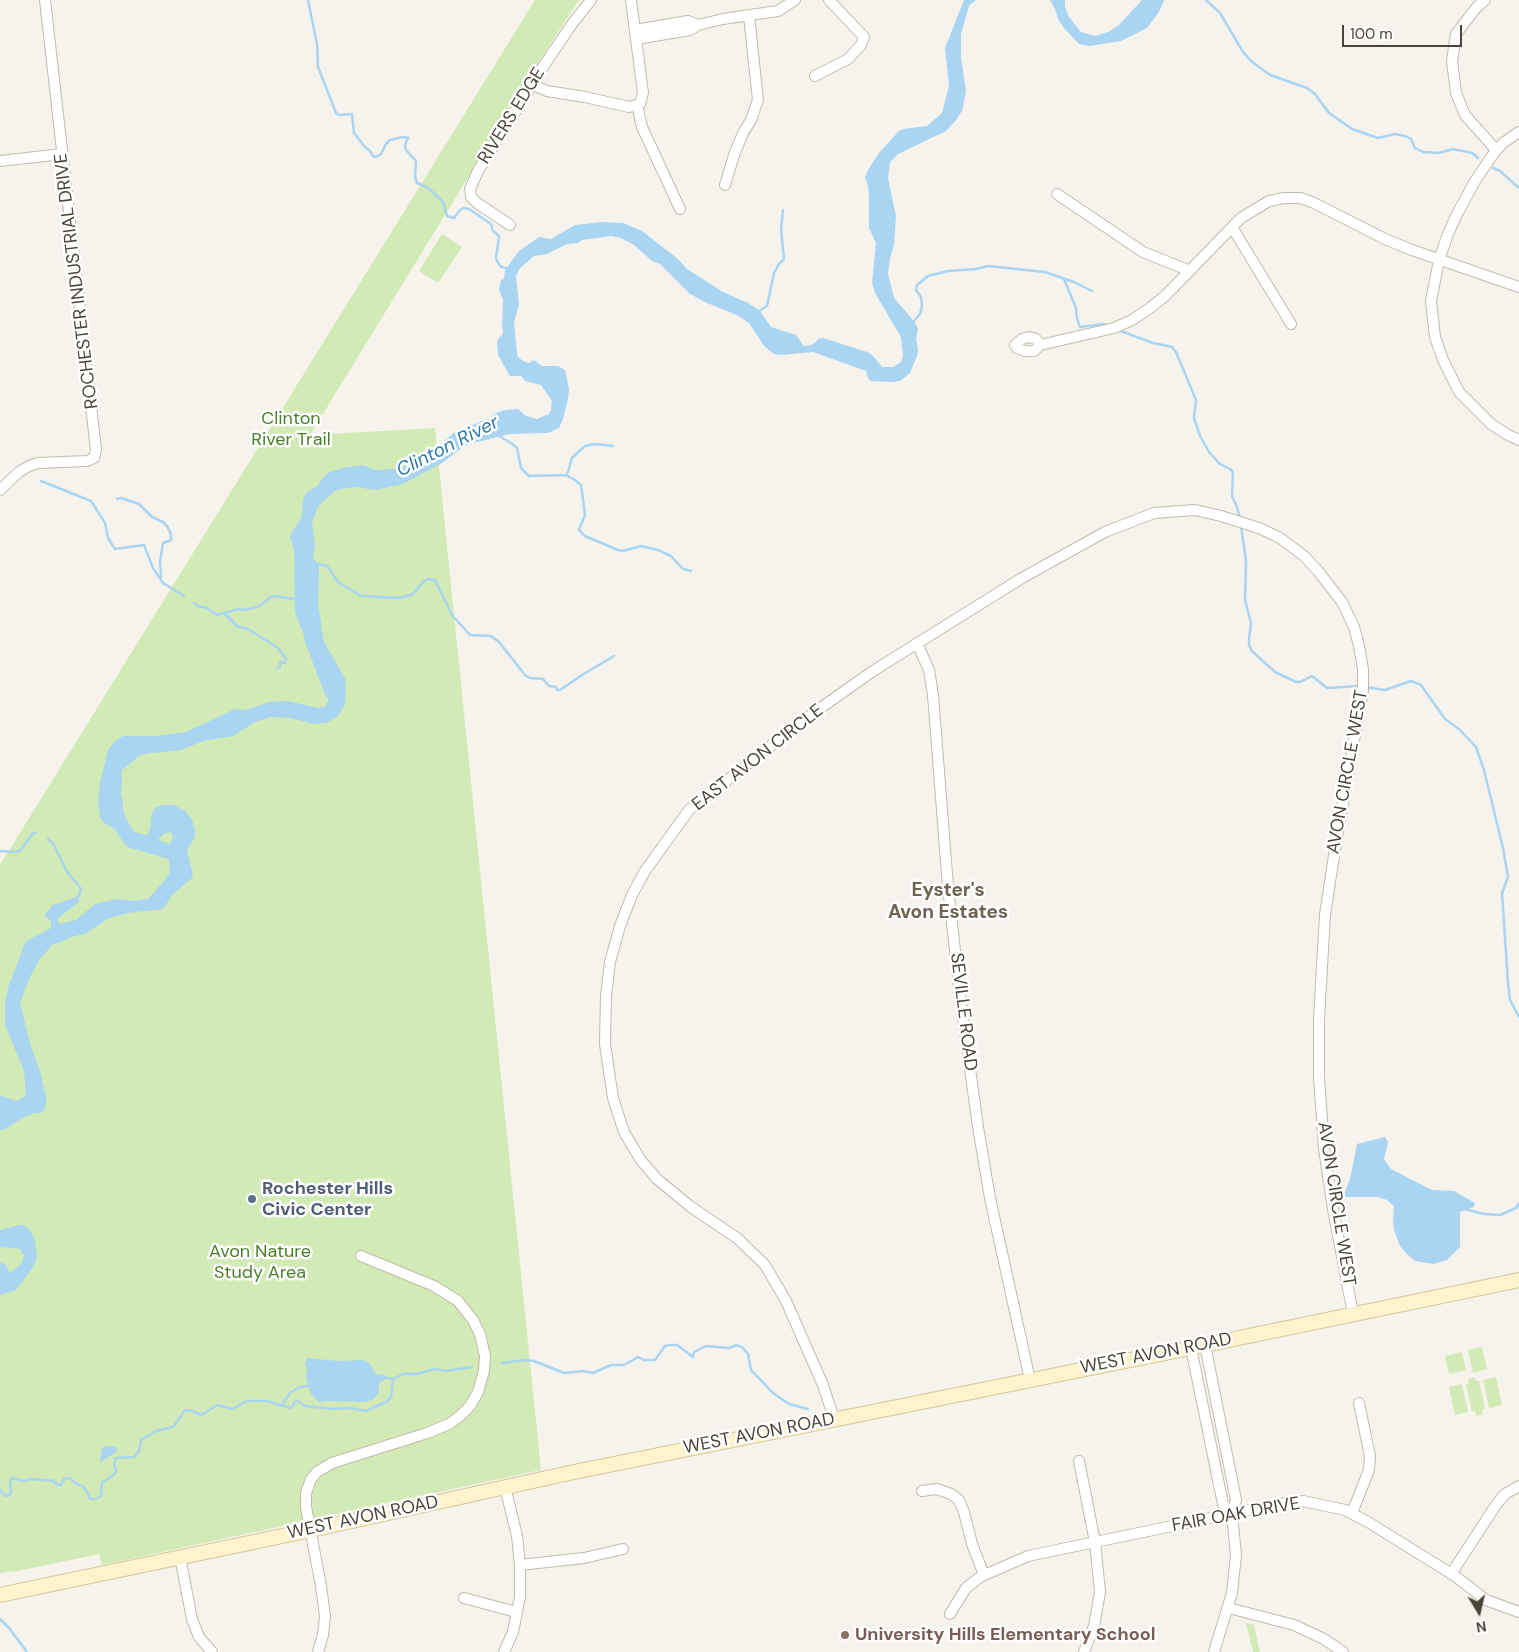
<!DOCTYPE html>
<style>
body{margin:0}
#map{position:relative;width:1519px;height:1652px;overflow:hidden;background:#f6f3ec;font-family:"DM Sans",sans-serif}
canvas{display:block}
.north{position:absolute;left:1454px;top:1587px;width:50px;height:50px;-webkit-text-stroke:4px #fff;paint-order:stroke;rotate:171deg;font-size:14px;font-weight:700;line-height:20px;text-align:center;color:#4b4439}
.north::after{content:'';display:block;margin:auto;width:18px;height:22px;background:#4b4439;clip-path:polygon(50% 0,100% 100%,50% 72%,0 100%)}
.scale{position:absolute;left:1342px;top:25px;width:120px;height:22px;box-sizing:border-box;border:2px solid #4b4439;border-top:0;padding-left:6px;font-size:15px;line-height:18px;white-space:nowrap;color:#4b4439;-webkit-text-stroke:4px #fff;paint-order:stroke}
</style>
<div id="map">
<canvas width="1519" height="1652"></canvas>
<div class="north">N</div>
<div class="scale">100 m</div>
</div>
<script>
const ctx = document.querySelector('canvas').getContext('2d');
ctx.lineJoin = 'round';
function fillPath(path, color) { ctx.fillStyle = color; ctx.fill(path, 'evenodd'); }
const poly = rows => new Path2D(rows.map(r => 'M' + r).join(''));
function strokePath(path, color, width, dash) { ctx.strokeStyle = color; ctx.lineWidth = width; ctx.lineCap = dash ? 'butt' : 'round'; ctx.setLineDash(dash || []); ctx.stroke(path); }
function drawText(font, color, halo, rows, align = 'center') {
  ctx.font = font + ' "DM Sans",sans-serif'; ctx.lineWidth = 5; ctx.setLineDash([]); ctx.textBaseline = 'middle'; ctx.strokeStyle = halo; ctx.fillStyle = color; for (const [text, x, y, turn = 0] of rows) {
    ctx.save(); ctx.translate(x, y); ctx.rotate((+turn || 0) * Math.PI / 180); ctx.textAlign = isNaN(turn) ? turn : align; if (halo) ctx.strokeText(text, 0, 0); ctx.fillText(text, 0, 0); ctx.restore();
  }
}
fillPath(poly([
 [535,0,579,0,538,63,310,435,435,428,541,1470,102,1565,99,1554,13,1572,12,1571,0,1573,0,865],
 [442,234,462,247,438,283,419,271],
 [1482,1347,1487,1369,1473,1373,1468,1350],
 [1462,1352,1466,1370,1449,1374,1445,1356],
 [1475,1377,1476,1381,1479,1381,1485,1409,1482,1410,1483,1415,1476,1416,1475,1411,1472,1412,1466,1384,1469,1383,1468,1379],
 [1496,1377,1502,1405,1489,1408,1483,1380],
 [1462,1384,1468,1412,1455,1415,1449,1387],
 [1246,1623,1254,1625,1260,1652,1253,1652]
]), '#d2eab5');
fillPath(poly([
 [964,0,976,0,969,6,961,34,961,58,966,91,962,111,956,120,946,131,898,154,890,162,888,179,896,216,894,245,890,258,888,274,894,298,914,321,918,329,916,339,918,349,917,356,910,373,900,381,892,382,871,381,868,378,866,371,813,352,781,355,774,354,764,346,749,323,737,315,707,303,690,294,660,264,652,261,634,245,621,238,611,236,582,240,578,243,567,244,547,254,534,256,520,268,516,276,519,305,514,322,517,353,518,357,523,361,529,363,534,360,542,366,558,366,565,370,569,389,568,399,563,419,559,428,548,433,510,434,473,443,463,447,442,463,403,484,375,490,356,487,341,489,335,491,318,506,312,523,315,546,313,558,316,561,319,568,318,603,324,642,345,678,346,688,345,703,343,708,337,717,326,723,314,724,291,718,270,717,255,722,233,736,203,741,181,750,153,753,133,751,124,758,121,764,122,782,121,793,123,801,123,810,127,820,134,832,145,835,148,834,150,829,152,813,156,807,165,805,174,805,185,811,192,819,195,831,195,837,187,850,193,876,191,879,172,895,163,909,127,913,107,919,85,934,74,936,63,941,53,944,39,960,30,977,20,1003,31,1047,40,1071,46,1097,46,1106,44,1110,40,1113,35,1113,21,1118,0,1116,0,1095,16,1101,26,1096,24,1071,5,1025,5,1003,8,988,25,943,28,940,51,928,51,921,45,916,46,913,53,905,79,896,79,902,58,918,58,921,60,924,76,920,95,904,117,899,135,901,148,899,165,880,170,872,168,853,173,836,171,832,163,834,151,848,132,849,125,845,115,829,104,823,100,817,98,803,100,783,108,750,115,741,123,736,156,736,186,732,235,709,247,710,268,702,288,701,318,708,325,707,327,704,330,693,322,662,305,638,295,612,294,549,290,537,292,532,302,517,303,499,307,492,318,486,321,480,329,472,343,468,363,465,375,470,395,469,406,466,421,459,455,432,490,418,496,413,505,410,518,409,526,416,537,419,549,414,551,410,552,401,541,385,525,381,521,376,510,376,498,355,497,341,503,333,502,324,503,299,499,290,501,280,504,279,505,270,519,251,539,237,551,239,575,225,602,222,623,223,642,231,678,259,687,269,723,292,748,303,760,311,771,327,796,335,804,346,811,345,816,342,818,339,823,338,867,352,873,356,882,367,893,367,901,362,903,355,901,337,875,293,872,283,876,243,869,228,869,197,868,185,865,178,868,170,879,153,899,131,903,129,927,126,942,113,949,86,945,48],
 [1050,0,1065,0,1065,7,1069,17,1081,32,1095,36,1108,32,1118,26,1142,0,1164,0,1159,12,1147,28,1121,41,1089,46,1079,44,1064,28,1058,19,1055,9],
 [1385,1137,1388,1142,1384,1159,1391,1169,1432,1190,1454,1191,1475,1203,1474,1207,1460,1212,1460,1247,1447,1260,1434,1264,1415,1261,1406,1253,1400,1246,1394,1230,1393,1223,1394,1206,1387,1200,1378,1197,1339,1197,1345,1192,1350,1179,1357,1144],
 [19,1225,23,1225,28,1228,34,1237,37,1254,36,1261,32,1269,16,1290,0,1295,0,1275,13,1271,21,1264,24,1256,20,1249,0,1247,0,1230],
 [307,1358,338,1361,363,1360,369,1363,376,1374,385,1375,386,1379,379,1383,379,1393,372,1400,365,1402,329,1401,319,1402,311,1394,308,1385,306,1375,307,1368,305,1364],
 [107,1446,116,1447,117,1452,100,1462,102,1448]
]), '#a9d4f2');
strokePath(poly([
 [308,0,317,44,318,67,336,113,339,115,352,114,354,133,365,147,370,151,373,156,376,157,381,154,386,144,390,140,403,137,408,138,405,145,406,150,416,161,415,177,417,183,427,187,443,202,447,216,454,218,460,210,464,208,469,209,491,224,493,231,499,236,496,259,501,267,506,268],
 [1206,0,1220,13,1243,52,1251,61,1270,75,1307,88,1315,94,1329,113,1352,129,1378,138,1395,134,1405,136,1411,139,1415,148,1423,152,1439,153,1453,149,1472,153,1478,158],
 [1493,168,1500,171,1519,188],
 [1064,279,1076,308,1077,319,1080,327,1103,324,1106,325],
 [759,311,767,306,774,273,779,264,784,259,781,229,783,210],
 [914,321,920,314,922,306,921,297,916,290,917,285,928,276,948,271,976,269,988,266,1045,272,1074,282,1092,291],
 [1118,330,1153,343,1172,347,1176,352,1196,400,1194,418,1200,436,1209,452,1220,464,1230,469,1233,472,1232,496,1237,507,1240,518],
 [499,436,511,443,517,448,521,468,529,476,566,475,575,480,581,485,585,515,579,530,585,536,618,550,623,551,641,546,658,550,671,556,683,569,691,571],
 [566,475,568,472,572,458,585,446,595,444,613,446],
 [41,481,91,501,105,523,108,538,115,549,144,545,153,568,163,583,184,596],
 [117,499,121,498,139,504,152,517,163,522,167,526,171,534,171,540,163,543,160,562,161,577],
 [1241,526,1246,561,1245,600,1251,623,1249,639,1249,645,1252,651,1275,672,1296,682,1300,682,1312,676,1327,688,1359,686],
 [318,564,327,566,338,582,361,596,397,598,407,596,413,594,423,582,428,579,435,580,452,615,470,635,491,636,499,642,525,675,530,678,543,679,549,686,556,687,557,690,560,690,582,675,614,656],
 [194,603,200,607,205,607,217,615,238,609,243,610,258,607,271,597,275,596,294,599],
 [224,613,237,626,248,629,278,648,286,659,285,663,281,662,280,663,280,667,277,668],
 [1365,687,1385,690,1411,681,1421,685,1445,719,1459,729,1476,747,1484,770,1503,848,1508,877,1502,893,1508,983,1510,1000,1519,1017],
 [48,839,54,845,67,872,79,886,81,890,79,896],
 [0,851,14,852,20,851,33,833,36,833],
 [1465,1209,1484,1214,1500,1215,1516,1208,1519,1203],
 [502,1363,525,1360,534,1361,564,1373,583,1371,593,1373,611,1365,624,1365,638,1357,644,1360,655,1360,665,1346,669,1345,677,1345,693,1357,694,1352,706,1346,729,1348,737,1345,743,1348,748,1354,751,1370,773,1393,789,1404,808,1409],
 [383,1377,393,1379],
 [283,1403,290,1393,298,1388,310,1385],
 [0,1490,5,1496,11,1494,10,1481,13,1478,23,1481,32,1479,54,1481,58,1485,61,1485,64,1479,69,1478,80,1486,83,1486,89,1495,90,1499,96,1499,101,1496,102,1483,115,1474,116,1471,114,1463,116,1458,134,1457,139,1451,141,1440,156,1431,173,1427,185,1410,192,1411,202,1415,217,1405,233,1409,246,1401,267,1401,290,1408,292,1407,296,1400,305,1406,333,1409,350,1408,366,1411,388,1401,391,1397,393,1379,403,1374,417,1374,434,1369,446,1371,472,1367],
 [0,1619,9,1628,27,1652]
]), '#a9d4f2', 2.5);
strokePath(poly([
 [312,639,332,692],
 [114,776,114,767,136,749,150,745],
 [135,841,177,854,179,864],
 [0,1123,28,1106],
 [0,1270,5,1283,0,1284]
]), '#a9d4f2', 15);
const street = poly([
 [631,0,643,93,640,104,637,105],
 [1485,0,1476,8,1456,34,1452,61,1456,93,1465,115,1496,150],
 [635,30,688,21,698,25],
 [636,39,690,30,698,25,723,19,778,11,795,0],
 [815,76,848,59,861,45,864,37,829,0],
 [533,85,547,91,585,97,629,107,637,105],
 [637,105,642,127,680,209],
 [1519,132,1503,143,1494,153,1475,181,1456,216,1448,234,1439,260,1431,301,1435,337,1443,360,1459,392,1491,424,1508,435,1519,440],
 [0,161,62,154],
 [725,185,734,155,743,133,751,120,758,100,749,16],
 [1057,194,1143,252,1190,271],
 [510,225,477,203,471,197,470,189,478,171,545,64,572,24,591,0],
 [1232,227,1291,324],
 [1040,345,1036,339,1029,337,1022,339,1015,345,1017,348,1025,351,1034,351,1040,345,1114,328,1132,320,1150,308,1165,296,1241,218,1269,201,1284,198,1300,198,1312,202,1385,239,1412,250,1519,287],
 [0,490,19,472,29,466,38,463,87,461,94,458,96,450,45,0],
 [917,643,929,670,933,695,948,887,960,996,978,1127,990,1198,1030,1380],
 [1205,1345,1236,1500,1232,1514,1236,1555,1232,1593,1214,1652],
 [1191,1348,1223,1504,1232,1514],
 [834,1419,823,1385,786,1301,765,1265,737,1238,691,1207,657,1179,640,1159,624,1132,613,1098,605,1044,606,996,610,962,620,926,632,895,645,871,689,810,805,719,873,671,1022,578,1105,532,1154,513,1195,510,1221,516,1259,528,1280,538,1304,556,1318,571,1342,602,1354,627,1359,646,1363,669,1363,690,1335,849,1325,915,1319,1018,1319,1076,1324,1149,1333,1209,1353,1314],
 [1079,1461,1095,1542,1100,1592,1094,1626,1084,1652],
 [922,1491,937,1489,951,1494,959,1500,964,1512,972,1544,984,1575],
 [1352,1513,1369,1470,1370,1456,1359,1403],
 [180,1557,192,1619,199,1637,212,1652],
 [520,1565,584,1558,623,1549],
 [1451,1574,1496,1505,1505,1494,1519,1486],
 [464,1598,516,1612],
 [1229,1608,1294,1625,1324,1639,1343,1652],
 [950,1614,966,1588,980,1577,1028,1556,1278,1504,1303,1501,1345,1510,1368,1522,1455,1576,1486,1600,1519,1612],
 [318,1652,323,1635,325,1616,321,1586,306,1507,306,1493,311,1479,317,1472,332,1463,427,1433,449,1424,460,1416,470,1406,478,1392,484,1371,485,1356,480,1334,473,1320,458,1301,434,1286,361,1256],
 [504,1652,513,1632,520,1597,520,1565,517,1536,505,1487]
]);
const secondary = poly([
 [0,1595,311,1530,574,1472,1205,1345,1519,1280]
]);
strokePath(street, '#c2bbae', 12);
strokePath(secondary, '#d6c79b', 16);
strokePath(street, '#fff', 10);
strokePath(secondary, '#fff3cd', 14);
for (const [x, y, r, color] of [
 [252,1199,5,"#5c6f8a"],
 [845,1635,5,"#8d6e63"]
]) { const dot = new Path2D(); dot.arc(x, y, r, 0, 2 * Math.PI); ctx.fillStyle = color; ctx.fill(dot); strokePath(dot, '#fff', 2); }
drawText('18px', '#4b4439', '#fff', [
 ["RIVERS EDGE",512,116,-58],
 ["ROCHESTER INDUSTRIAL DRIVE",77,281,-97],
 ["EAST AVON CIRCLE",758,758,-38],
 ["AVON CIRCLE WEST",1348,772,-80],
 ["SEVILLE ROAD",963,1012,83],
 ["AVON CIRCLE WEST",1336,1204,81],
 ["WEST AVON ROAD",1156,1354,-11],
 ["WEST AVON ROAD",759,1434,-11],
 ["FAIR OAK DRIVE",1236,1515,-10],
 ["WEST AVON ROAD",363,1518,-12]
]);
drawText('18px', '#4a7f2a', '#fff', [
 ["Clinton",291,419],
 ["River Trail",291,440],
 ["Avon Nature",260,1252],
 ["Study Area",260,1273]
]);
drawText('bold 18px', '#4e5e75', '#fff', [
 ["Rochester Hills",262,1189],
 ["Civic Center",262,1210]
], 'left');
drawText('bold 18px', '#785e54', '#fff', [
 ["University Hills Elementary School",855,1635]
], 'left');
drawText('italic 19px', '#2e7ab2', '#fff', [
 ["Clinton River",448,447,-27]
]);
drawText('bold 19px', '#6e6250', '#fff', [
 ["Eyster's",948,891],
 ["Avon Estates",948,913]
]);
</script>
